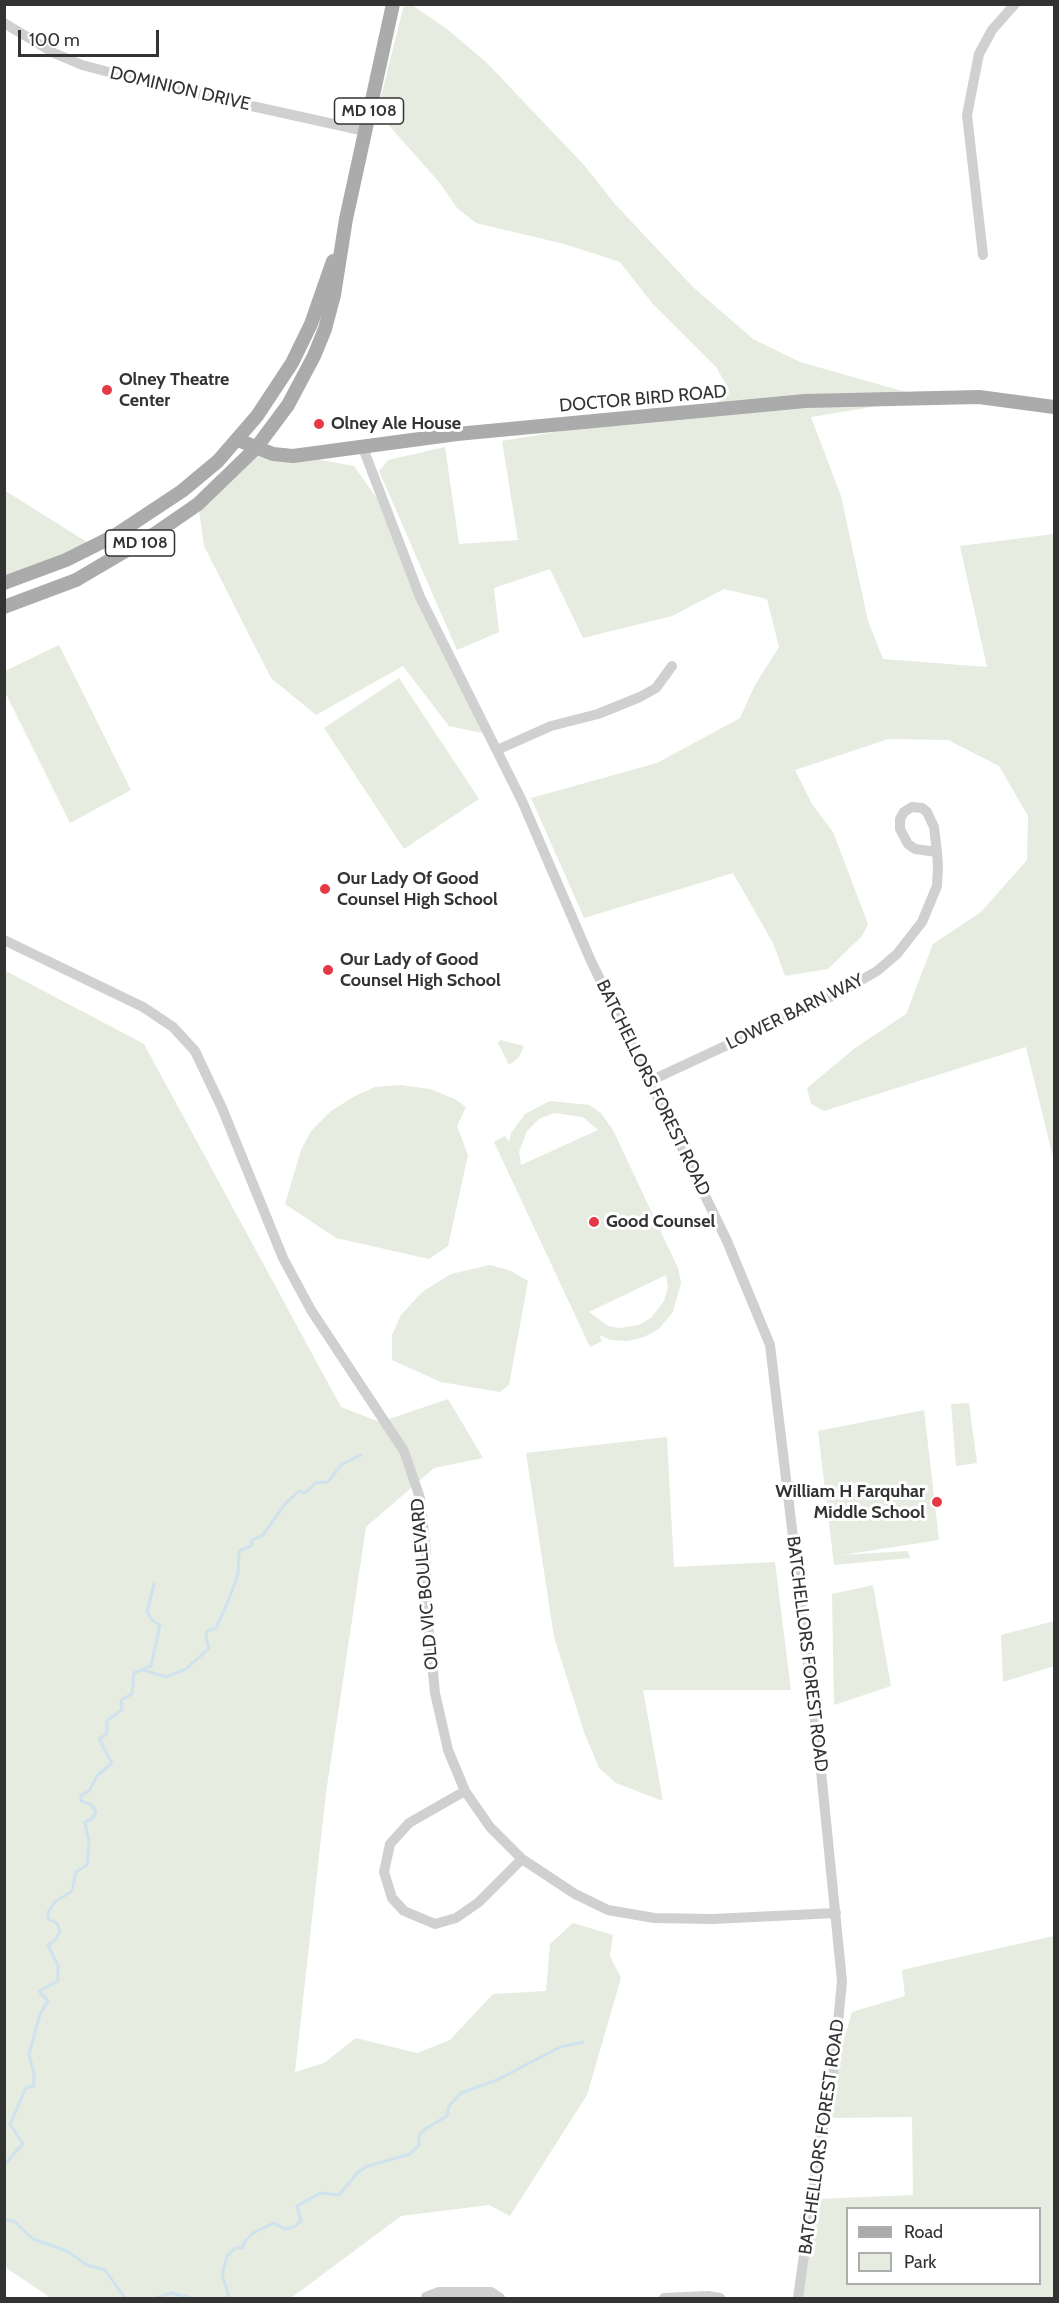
<!DOCTYPE html>
<style>
body{margin:0}
#map{position:relative;width:1059px;height:2303px;overflow:hidden;background:#fff;font-family:Cabin,sans-serif}
canvas{display:block}
.frame{position:absolute;inset:0;border:6px solid #333;pointer-events:none}
.legend{position:absolute;left:846px;top:2207px;width:195px;height:78px;box-sizing:border-box;background:#fff;border:2px solid #adadad;margin:0;padding:8px 10px;list-style:none;font-size:18px;color:#333}
.legend li{display:flex;align-items:center;gap:12px;height:30px}
.legend b{width:30px;border:2px solid #adadad}
.scale{position:absolute;left:18px;top:30px;width:141px;height:27px;box-sizing:border-box;border:3px solid #333;border-top:0;padding-left:8px;font-size:18px;line-height:21px;white-space:nowrap;color:#333;-webkit-text-stroke:4px #fff;paint-order:stroke}
</style>
<div id="map">
<canvas width="1059" height="2303"></canvas>
<div class="frame"></div>
<ul class="legend">
<li><b style="height:8px;background:#ababab"></b>Road</li>
<li><b style="height:16px;background:#e6ecdf"></b>Park</li>
</ul>
<div class="scale">100 m</div>
</div>
<script>
const ctx = document.querySelector('canvas').getContext('2d');
ctx.lineJoin = 'round';
function fillPath(path, color) { ctx.fillStyle = color; ctx.fill(path, 'evenodd'); }
const poly = rows => new Path2D(rows.map(r => 'M' + r).join(''));
function strokePath(path, color, width, dash) { ctx.strokeStyle = color; ctx.lineWidth = width; ctx.lineCap = dash ? 'butt' : 'round'; ctx.setLineDash(dash || []); ctx.stroke(path); }
function drawText(font, color, halo, rows, align = 'center') {
  ctx.font = font + ' Cabin,sans-serif'; ctx.lineWidth = 6; ctx.setLineDash([]); ctx.textBaseline = 'middle'; ctx.strokeStyle = halo; ctx.fillStyle = color; for (const [text, x, y, turn = 0] of rows) {
    ctx.save(); ctx.translate(x, y); ctx.rotate((+turn || 0) * Math.PI / 180); ctx.textAlign = isNaN(turn) ? turn : align; if (halo) ctx.strokeText(text, 0, 0); ctx.fillText(text, 0, 0); ctx.restore();
  }
}
fillPath(poly([
 [404,5,412,5,447,29,486,62,584,165,615,204,693,287,753,339,800,362,927,398,811,417,841,496,868,621,883,659,987,667,960,546,1054,534,1054,1161,1026,1047,824,1111,811,1104,807,1088,855,1048,906,1014,933,944,981,912,1027,860,1028,816,999,766,948,740,888,739,795,770,812,804,833,832,868,924,862,936,828,969,785,976,773,943,733,873,584,918,531,798,657,763,740,718,755,685,779,647,767,599,724,589,672,616,583,638,550,569,494,588,499,632,457,650,379,471,388,460,445,447,459,544,518,540,502,441,669,413,705,411,728,395,727,386,716,367,652,303,620,262,564,244,476,223,458,209,439,182,377,112],
 [256,448,354,466,385,510,482,733,449,726,403,666,316,715,271,678,204,546,198,504],
 [4,490,93,546,5,583],
 [59,645,131,790,70,823,5,692,5,671],
 [399,678,479,799,404,849,324,728],
 [4,970,144,1044,341,1407,380,1422,448,1399,483,1458,434,1468,366,1527,326,1793,295,2072,324,2063,356,2038,417,2053,450,2040,493,1994,546,1991,550,1944,573,1923,613,1935,610,1956,621,1978,587,2095,510,2216,489,2205,401,2216,291,2298,51,2298,5,2267],
 [500,1040,524,1046,519,1057,509,1065,498,1043],
 [400,1085,430,1089,455,1099,466,1107,457,1126,468,1155,448,1246,429,1259,336,1238,285,1204,301,1150,311,1131,331,1111,355,1096,375,1087],
 [550,1101,589,1105,601,1113,613,1130,678,1268,681,1283,673,1312,659,1329,644,1337,628,1341,611,1340,599,1335,602,1341,590,1347,494,1142,505,1136,509,1142,511,1133,525,1114],
 [554,1113,583,1117,598,1130,521,1165,519,1152,527,1131,539,1119],
 [666,1275,668,1287,664,1301,651,1318,639,1325,619,1328,608,1326,589,1312],
 [490,1265,509,1270,528,1281,509,1385,500,1392,441,1382,392,1360,392,1335,401,1315,422,1292,451,1274],
 [969,1403,977,1463,956,1466,951,1404],
 [924,1410,939,1540,842,1555,908,1551,910,1558,834,1565,818,1431],
 [667,1437,674,1567,775,1562,791,1690,643,1690,663,1801,616,1783,599,1768,584,1732,554,1637,526,1453],
 [873,1585,891,1686,834,1705,832,1594],
 [1054,1621,1054,1666,1003,1682,1001,1635],
 [1054,1936,1054,2298,802,2298,817,2199,913,2195,912,2117,829,2118,834,2074,852,2012,905,1996,902,1970],
 [848,2208,1040,2208,1040,2284,848,2284]
]), '#e6ecdf');
strokePath(poly([
 [143,1670,166,1677,186,1669,209,1648,206,1638,207,1631,216,1628,228,1602,238,1574,239,1551,251,1546,252,1540,262,1536,285,1504,299,1491,305,1493,315,1483,328,1482,342,1464,361,1455],
 [4,2165,23,2144,10,2124,26,2088,34,2086,34,2073,29,2055,40,2014,48,2001,39,1991,58,1981,58,1966,48,1945,55,1940,60,1932,57,1923,48,1919,48,1912,55,1902,72,1891,76,1872,87,1865,89,1842,85,1822,92,1819,96,1811,90,1804,81,1801,81,1795,89,1791,97,1776,112,1763,99,1739,107,1734,107,1721,122,1709,121,1700,132,1694,134,1673,151,1666,160,1625,152,1620,147,1612,154,1584],
 [4,2220,14,2221,33,2239,67,2251,87,2265,105,2270,125,2298],
 [156,2298,171,2293,191,2298],
 [225,2298,229,2296,222,2275,227,2256,235,2248,243,2248,244,2242,253,2233,274,2223,285,2229,294,2227,301,2221,297,2206,320,2193,339,2195,358,2172,368,2166,410,2154,419,2145,419,2136,425,2129,447,2116,449,2106,461,2093,497,2080,560,2047,583,2042]
]), '#cfe2ee', 3);
strokePath(poly([
 [4,23,54,53,82,65,170,88,365,131],
 [983,255,967,115,979,54,992,30,1015,4],
 [363,448,420,597,522,801,591,961,727,1241,770,1345,821,1771,842,1981,833,2075,818,2154,798,2298],
 [497,750,551,726,598,714,640,697,656,688,672,666],
 [4,940,143,1007,173,1027,195,1051,222,1108,283,1258,311,1310,404,1451,420,1498,426,1552,426,1603,435,1693,448,1750,465,1791,490,1827,522,1859,575,1894,608,1910,654,1918,713,1919,836,1913],
 [650,1081,839,993,877,971,897,954,922,922,937,886,938,866,937,852,934,827,927,812,922,808,912,807,904,812,900,819,900,829,908,844,915,849,937,852],
 [465,1791,409,1823,390,1844,384,1872,392,1898,404,1911,435,1924,456,1918,479,1902,522,1859],
 [426,2297,439,2292,491,2292,500,2298],
 [664,2298,708,2296,720,2298]
]), '#d0d0d0', 10);
strokePath(poly([
 [238,440,273,454,293,456,457,434,805,401,979,397,1054,407],
 [4,583,66,560,114,536,182,491,218,461,257,416,292,363,311,324,333,261],
 [4,607,76,580,156,533,198,504,256,448,288,405,314,356,325,329,334,295,346,219,393,4]
]), '#ababab', 14);
for (const [x, y, r, color] of [
 [107,390,6,"#e63946"],
 [319,424,6,"#e63946"],
 [325,889,6,"#e63946"],
 [328,970,6,"#e63946"],
 [594,1222,6,"#e63946"],
 [937,1502,6,"#e63946"]
]) { const dot = new Path2D(); dot.arc(x, y, r, 0, 2 * Math.PI); ctx.fillStyle = color; ctx.fill(dot); strokePath(dot, '#fff', 2); }
for (const [x, y, w] of [
 [369,111,69],
 [140,543,69]
]) { const box = new Path2D(); box.roundRect(x - w / 2, y - 13, w, 26, 4.5); ctx.fillStyle = '#fff'; ctx.fill(box); strokePath(box, '#333', 1.5); }
drawText('bold 16px', '#333', null, [
 ["MD 108",369,111],
 ["MD 108",140,543]
]);
drawText('18px', '#333', '#fff', [
 ["DOMINION DRIVE",180,89,13],
 ["DOCTOR BIRD ROAD",643,399,-5],
 ["LOWER BARN WAY",795,1012,-26],
 ["BATCHELLORS FOREST ROAD",653,1088,64],
 ["OLD VIC BOULEVARD",425,1584,-95],
 ["BATCHELLORS FOREST ROAD",807,1654,83],
 ["BATCHELLORS FOREST ROAD",822,2137,-82]
]);
drawText('bold 18px', '#333', '#fff', [
 ["Olney Theatre",119,380],
 ["Center",119,401],
 ["Olney Ale House",331,424],
 ["Our Lady Of Good",337,879],
 ["Counsel High School",337,900],
 ["Our Lady of Good",340,960],
 ["Counsel High School",340,981],
 ["Good Counsel",606,1222],
 ["William H Farquhar",925,1492,"right"],
 ["Middle School",925,1513,"right"]
], 'left');
</script>
